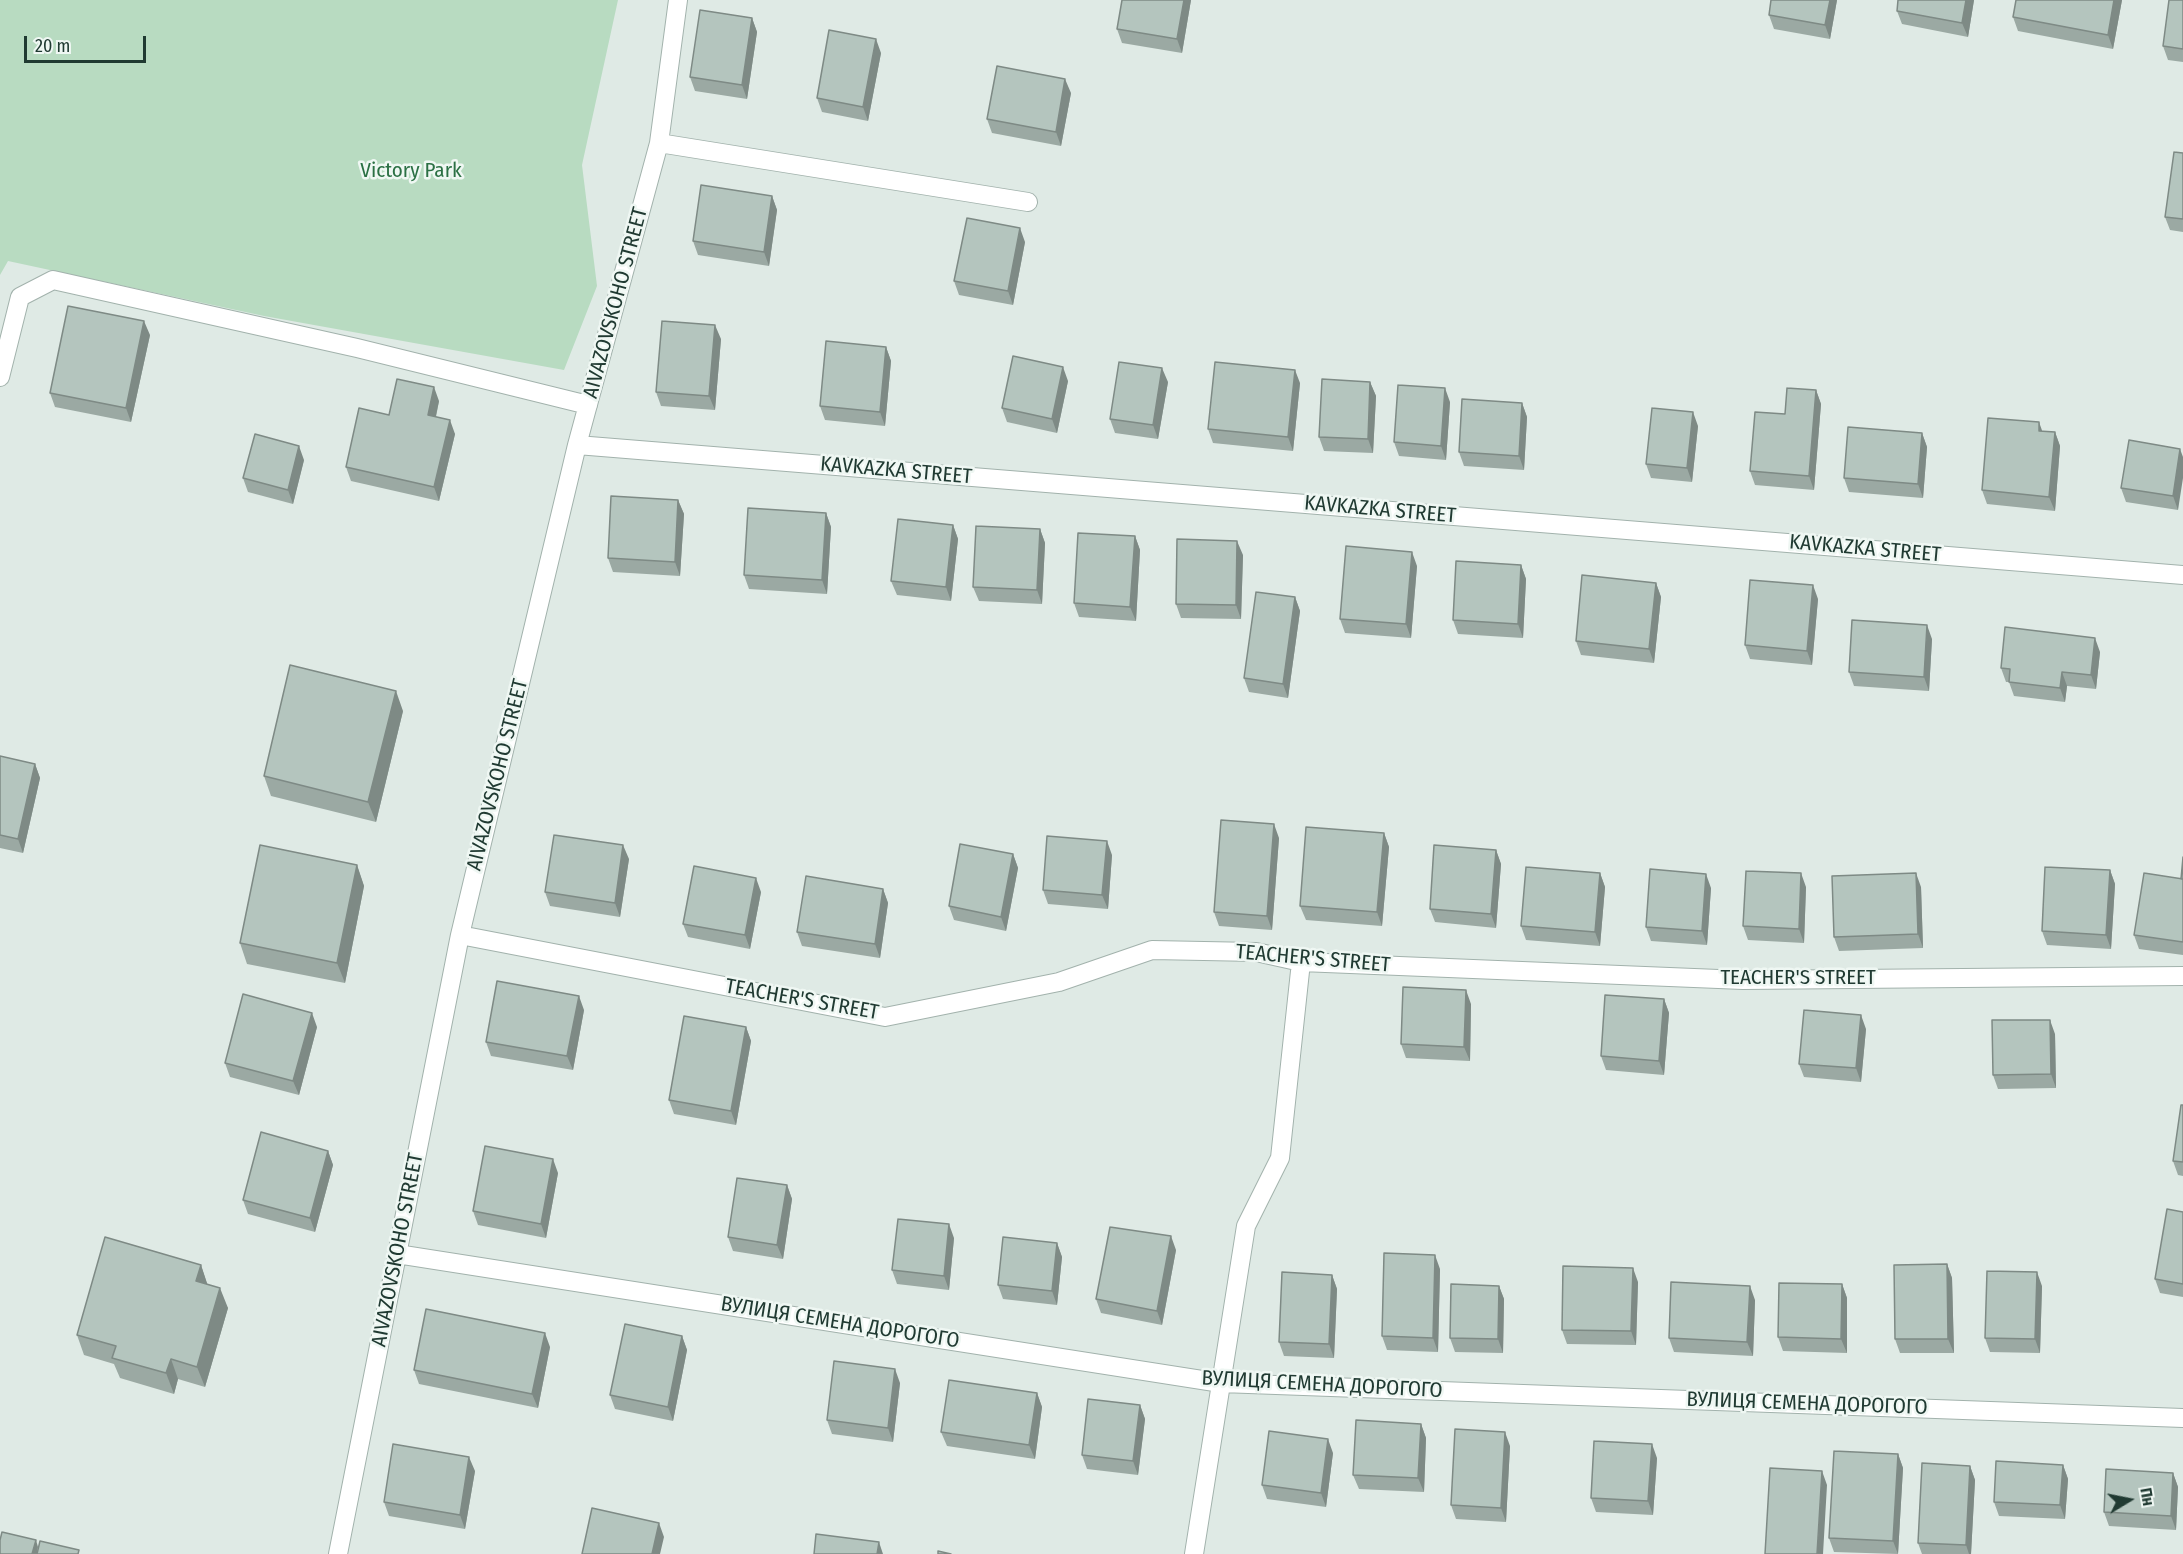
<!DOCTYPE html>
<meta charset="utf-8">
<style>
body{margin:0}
#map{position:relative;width:2183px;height:1554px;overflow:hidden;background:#dfeae5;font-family:"Fira Sans Condensed",sans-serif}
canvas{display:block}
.north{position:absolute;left:2099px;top:1470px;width:60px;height:60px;-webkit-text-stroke:4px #eff7f3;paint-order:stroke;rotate:80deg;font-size:16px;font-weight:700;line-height:24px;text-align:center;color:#203a32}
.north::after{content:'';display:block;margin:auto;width:21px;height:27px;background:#203a32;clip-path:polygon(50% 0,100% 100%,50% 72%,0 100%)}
.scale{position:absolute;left:24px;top:36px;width:122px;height:27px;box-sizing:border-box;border:3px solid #203a32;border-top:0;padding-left:8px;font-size:18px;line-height:21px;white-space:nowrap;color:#203a32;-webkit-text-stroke:4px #eff7f3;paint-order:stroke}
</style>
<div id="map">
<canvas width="2183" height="1554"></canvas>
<div class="north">Пн</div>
<div class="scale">20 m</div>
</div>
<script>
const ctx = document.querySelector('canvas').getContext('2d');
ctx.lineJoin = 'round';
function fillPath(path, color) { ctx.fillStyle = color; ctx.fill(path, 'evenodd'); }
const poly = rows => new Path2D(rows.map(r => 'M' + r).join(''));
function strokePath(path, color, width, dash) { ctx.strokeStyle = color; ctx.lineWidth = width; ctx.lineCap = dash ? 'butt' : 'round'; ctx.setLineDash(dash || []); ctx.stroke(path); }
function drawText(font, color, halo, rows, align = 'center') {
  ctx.font = font + ' "Fira Sans Condensed",sans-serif'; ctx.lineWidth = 5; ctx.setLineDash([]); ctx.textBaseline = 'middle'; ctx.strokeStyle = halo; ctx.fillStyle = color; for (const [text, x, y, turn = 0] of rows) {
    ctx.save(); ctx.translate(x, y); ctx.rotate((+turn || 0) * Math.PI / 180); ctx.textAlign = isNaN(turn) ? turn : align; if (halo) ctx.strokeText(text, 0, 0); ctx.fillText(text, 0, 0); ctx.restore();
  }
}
fillPath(poly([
 [0,0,618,0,582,165,597,286,564,370,264,316,8,261,0,275]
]), '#b8dbc1');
const minor = poly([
 [659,143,1028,202],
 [0,377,20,297,53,280,357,348,588,405],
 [577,445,2183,575],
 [460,935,885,1017,1059,982,1152,950,1256,952,1301,962,1743,980,2183,976],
 [397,1254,1221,1383,2183,1418],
 [338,1554,460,935,577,445,659,143,678,0],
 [1194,1554,1246,1226,1280,1158,1301,962]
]);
strokePath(minor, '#a2b2ac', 20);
strokePath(minor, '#fff', 18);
fillPath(poly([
 [1191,0,1182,53,1122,43,1117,29],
 [1837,0,1830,39,1774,29,1769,15],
 [1974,0,1968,37,1902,24,1897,11],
 [2122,0,2113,49,2018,31,2013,17],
 [2183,0,2183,62,2168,60,2163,46],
 [752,18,757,32,747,99,695,91,690,77],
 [881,53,868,121,822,112,817,98],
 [1071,93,1061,146,992,133,987,119],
 [2183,153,2183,232,2170,230,2165,217],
 [772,196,777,210,769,266,698,255,693,241],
 [1025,242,1013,305,959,295,954,281],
 [150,335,131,422,55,407,50,393],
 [721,339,715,410,661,406,656,392],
 [886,347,891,361,885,426,825,420,820,406],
 [1068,381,1057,433,1007,422,1002,408],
 [1168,382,1158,439,1115,433,1110,419],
 [1370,382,1376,396,1373,453,1324,451,1319,437],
 [1300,383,1293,451,1213,443,1208,429],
 [1816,390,1821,404,1814,490,1755,485,1750,471,1785,414],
 [439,401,436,417,455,434,439,501,351,481,346,467,389,415],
 [1450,402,1446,460,1399,456,1394,442],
 [1522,403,1527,417,1524,470,1464,466,1459,452],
 [1698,426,1692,482,1651,478,1646,464],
 [2042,431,2055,432,2060,446,2055,511,1987,504,1982,490],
 [1922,433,1927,447,1923,498,1849,492,1844,478],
 [2180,449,2178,510,2126,502,2121,488],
 [304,460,293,504,248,492,243,478],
 [678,500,684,514,680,576,613,572,608,558],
 [826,513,831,527,827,594,749,589,744,575],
 [953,525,958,539,951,601,897,595,891,581],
 [1040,529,1045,543,1042,604,979,601,973,587],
 [1135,536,1140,550,1136,621,1079,617,1074,603],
 [1243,555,1241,619,1181,618,1176,604],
 [1521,565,1526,579,1523,638,1458,634,1453,620],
 [1417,566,1411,638,1345,633,1340,619],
 [1656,583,1661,597,1654,663,1581,655,1576,641],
 [1295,597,1300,611,1288,698,1249,692,1244,678],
 [1818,599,1812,665,1750,659,1745,645],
 [1932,639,1929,691,1854,686,1849,672],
 [2100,652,2096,689,2067,686,2065,702,2014,696,2009,682,2006,682,2001,668],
 [403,711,376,822,271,796,264,776],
 [0,756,35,764,40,778,23,853,0,848],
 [1384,833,1389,847,1382,926,1306,920,1300,906],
 [1279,838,1272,930,1219,926,1214,912],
 [1496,850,1501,864,1496,928,1435,922,1430,909],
 [1013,854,1018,868,1006,931,954,920,949,906],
 [1112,855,1108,909,1048,904,1043,890],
 [2183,857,2183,955,2139,949,2134,935,2181,879],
 [629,859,620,917,550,906,545,892],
 [357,865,364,886,345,983,247,964,240,943],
 [2110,870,2115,884,2111,949,2047,945,2042,931],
 [1600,873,1605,887,1600,946,1526,940,1521,926],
 [1806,887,1804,943,1748,940,1743,926],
 [1921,887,1923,948,1839,951,1834,937],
 [1711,888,1707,945,1651,941,1646,927],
 [883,889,888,903,880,958,802,946,797,932],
 [761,892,750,949,688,937,683,924],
 [1664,999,1669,1013,1664,1075,1606,1070,1601,1056],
 [1471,1004,1470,1061,1406,1058,1401,1044],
 [584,1010,573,1070,491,1056,486,1042],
 [317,1027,299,1095,230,1077,225,1063],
 [746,1027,751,1041,736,1125,674,1114,669,1100],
 [1866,1029,1861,1082,1804,1077,1799,1064],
 [2055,1034,2056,1088,1998,1089,1993,1075],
 [2183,1105,2183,1176,2178,1175,2173,1161],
 [328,1151,333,1165,315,1232,248,1214,243,1200],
 [558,1173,546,1238,478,1225,473,1211],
 [787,1185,792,1199,783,1259,733,1251,728,1237],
 [2183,1212,2183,1297,2160,1293,2155,1279],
 [954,1238,949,1290,897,1284,892,1270],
 [1057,1243,1062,1257,1057,1305,1003,1299,998,1285],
 [1176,1250,1162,1325,1101,1313,1096,1299],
 [1947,1264,1952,1278,1954,1353,1900,1353,1895,1339],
 [201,1265,207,1284,228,1308,205,1387,178,1379,174,1394,120,1378,114,1364,84,1355,77,1335],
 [1440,1269,1438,1352,1387,1350,1382,1336],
 [1332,1275,1337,1289,1334,1358,1284,1356,1279,1342],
 [1638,1282,1636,1345,1567,1344,1562,1330],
 [1842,1284,1847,1298,1847,1353,1783,1351,1778,1337],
 [1499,1286,1504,1299,1503,1353,1455,1352,1450,1338],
 [2042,1286,2040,1353,1990,1352,1985,1338],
 [1755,1300,1753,1356,1674,1352,1669,1338],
 [682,1336,687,1350,673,1421,615,1409,610,1395],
 [550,1347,538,1408,419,1384,414,1370],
 [900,1383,893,1442,832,1434,827,1420],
 [1037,1393,1042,1407,1035,1459,947,1446,941,1432],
 [1140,1405,1145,1419,1138,1475,1087,1469,1082,1455],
 [1421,1424,1426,1438,1424,1492,1359,1489,1353,1475],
 [1510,1446,1506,1522,1456,1519,1451,1505],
 [1333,1453,1326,1507,1267,1499,1262,1485],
 [1898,1454,1903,1468,1898,1554,1834,1552,1829,1538],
 [1657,1458,1653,1515,1596,1512,1591,1498],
 [2063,1465,2068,1479,2065,1519,1999,1516,1994,1502],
 [1970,1466,1975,1480,1971,1554,1922,1554,1918,1543],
 [475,1471,465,1529,389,1516,384,1502],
 [2173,1473,2178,1487,2176,1530,2109,1526,2104,1512]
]), '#9ba9a3');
fillPath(poly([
 [1184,0,1191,0,1182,53,1177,39],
 [1830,0,1837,0,1830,39,1825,25],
 [1966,0,1974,0,1968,37,1962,23],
 [2114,0,2122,0,2113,49,2108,35],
 [752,18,757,32,747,99,742,85],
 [876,39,881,53,868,121,863,107],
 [1065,79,1071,93,1061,146,1056,132],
 [772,196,777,210,769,266,764,252],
 [1020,228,1025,242,1013,305,1008,291],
 [144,321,150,335,131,422,126,408],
 [715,325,721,339,715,410,709,396],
 [886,347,891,361,885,426,880,412],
 [1063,367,1068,381,1057,433,1052,419],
 [1162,368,1168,382,1158,439,1153,425],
 [1295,370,1300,383,1293,451,1288,437],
 [1370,382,1376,396,1373,453,1368,439],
 [434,387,439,401,433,429,428,415],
 [1445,388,1450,402,1446,460,1441,446],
 [1816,390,1821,404,1814,490,1809,476],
 [1522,403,1527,417,1524,470,1519,456],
 [1693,412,1698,426,1692,482,1687,468],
 [450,420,455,434,439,501,434,487],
 [2039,422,2044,436,2039,431],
 [2055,432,2060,446,2055,511,2049,497],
 [1922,433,1927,447,1923,498,1918,484],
 [299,446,304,460,293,504,288,490],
 [2180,449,2183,457,2183,478,2178,510,2173,496],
 [678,500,684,514,680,576,675,562],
 [826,513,831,527,827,594,822,580],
 [953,525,958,539,951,601,946,587],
 [1040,529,1045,543,1042,604,1037,590],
 [1135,536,1140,550,1136,621,1130,607],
 [1237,541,1243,555,1241,619,1236,605],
 [1412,552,1417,566,1411,638,1406,624],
 [1521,565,1526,579,1523,638,1518,624],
 [1656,583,1661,597,1654,663,1649,649],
 [1813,585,1818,599,1812,665,1807,651],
 [1295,597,1300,611,1288,698,1283,684],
 [1927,625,1932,639,1929,691,1924,677],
 [2095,638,2100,652,2096,689,2091,675],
 [2062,672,2067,686,2065,702,2060,688],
 [396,691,403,711,376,822,368,802],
 [35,764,40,778,23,853,18,839],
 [1274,824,1279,838,1272,930,1267,916],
 [1384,833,1389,847,1382,926,1377,912],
 [1107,841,1112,855,1108,909,1102,895],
 [623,845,629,859,620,917,615,903],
 [1496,850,1501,864,1496,928,1491,914],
 [1013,854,1018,868,1006,931,1001,917],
 [357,865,364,886,345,983,337,963],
 [2110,870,2115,884,2111,949,2106,935],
 [1600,873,1605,887,1600,946,1595,932],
 [1801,873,1806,887,1804,943,1799,929],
 [1916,873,1921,887,1923,948,1918,934],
 [1706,874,1711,888,1707,945,1702,931],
 [756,878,761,892,750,949,745,935],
 [883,889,888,903,880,958,875,944],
 [1466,990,1471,1004,1470,1061,1464,1047],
 [579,996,584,1010,573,1070,567,1056],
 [1664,999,1669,1013,1664,1075,1659,1061],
 [312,1013,317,1027,299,1095,293,1081],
 [1861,1015,1866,1029,1861,1082,1856,1068],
 [2050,1020,2055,1034,2056,1088,2051,1074],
 [746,1027,751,1041,736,1125,731,1111],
 [328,1151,333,1165,315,1232,310,1218],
 [553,1159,558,1173,546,1238,541,1224],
 [787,1185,792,1199,783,1259,777,1245],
 [949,1224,954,1238,949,1290,944,1276],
 [1171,1236,1176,1250,1162,1325,1157,1311],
 [1057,1243,1062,1257,1057,1305,1052,1291],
 [1435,1255,1440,1269,1438,1352,1433,1338],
 [1947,1264,1952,1278,1954,1353,1948,1339],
 [201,1265,208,1286,196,1281],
 [1633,1268,1638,1282,1636,1345,1631,1331],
 [2037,1272,2042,1286,2040,1353,2035,1339],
 [1332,1275,1337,1289,1334,1358,1329,1344],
 [1842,1284,1847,1298,1847,1353,1841,1339],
 [1499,1286,1504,1299,1503,1353,1498,1339],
 [1750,1286,1755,1300,1753,1356,1747,1342],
 [220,1288,228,1308,205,1387,197,1367],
 [545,1333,550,1347,538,1408,532,1394],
 [682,1336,687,1350,673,1421,668,1407],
 [171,1359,178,1379,174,1394,166,1373],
 [895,1369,900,1383,893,1442,888,1428],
 [1037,1393,1042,1407,1035,1459,1029,1445],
 [1140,1405,1145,1419,1138,1475,1133,1461],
 [1421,1424,1426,1438,1424,1492,1418,1478],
 [1505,1432,1510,1446,1506,1522,1501,1508],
 [1328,1439,1333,1453,1326,1507,1321,1493],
 [1652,1444,1657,1458,1653,1515,1648,1501],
 [1898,1454,1903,1468,1898,1554,1893,1541],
 [469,1457,475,1471,465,1529,460,1515],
 [2063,1465,2068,1479,2065,1519,2060,1505],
 [1970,1466,1975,1480,1971,1554,1969,1554,1966,1545],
 [1822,1471,1827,1485,1823,1554,1817,1554],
 [2173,1473,2178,1487,2176,1530,2171,1516],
 [659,1523,664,1537,660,1554,652,1554],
 [36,1540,38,1547,37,1554,32,1554],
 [879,1542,883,1554,877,1554]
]), '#7e8a85');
const building = poly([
 [1122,0,1184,0,1177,39,1117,29,1122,0],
 [1771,0,1830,0,1825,25,1769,15,1771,0],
 [1898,0,1966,0,1962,23,1897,11,1898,0],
 [2016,0,2114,0,2108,35,2013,17,2016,0],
 [2169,0,2183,0,2183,49,2163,46,2169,0],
 [700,10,752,18,742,85,690,77,700,10],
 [829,30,876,39,863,107,817,98,829,30],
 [997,66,1065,79,1056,132,987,119,997,66],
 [2174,152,2183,153,2183,219,2165,217,2174,152],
 [701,185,772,196,764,252,693,241,701,185],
 [967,218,1020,228,1008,291,954,281,967,218],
 [68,306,144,321,126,408,50,393,68,306],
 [662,321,715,325,709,396,656,392,662,321],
 [826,341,886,347,880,412,820,406,826,341],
 [1013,356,1063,367,1052,419,1002,408,1013,356],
 [1119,362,1162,368,1153,425,1110,419,1119,362],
 [1215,362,1295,370,1288,437,1208,429,1215,362],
 [397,379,434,387,428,415,450,420,434,487,346,467,359,408,389,415,397,379],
 [1322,379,1370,382,1368,439,1319,437,1322,379],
 [1398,385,1445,388,1441,446,1394,442,1398,385],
 [1787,388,1816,390,1809,476,1750,471,1755,412,1785,414,1787,388],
 [1462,399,1522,403,1519,456,1459,452,1462,399],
 [1652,408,1693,412,1687,468,1646,464,1652,408],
 [1988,418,2039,422,2039,431,2055,432,2049,497,1982,490,1988,418],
 [1848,427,1922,433,1918,484,1844,478,1848,427],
 [255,434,299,446,288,490,243,478,255,434],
 [2129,440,2180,449,2173,496,2121,488,2129,440],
 [611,496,678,500,675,562,608,558,611,496],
 [748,508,826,513,822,580,744,575,748,508],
 [898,519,953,525,946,587,891,581,898,519],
 [976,526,1040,529,1037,590,973,587,976,526],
 [1078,533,1135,536,1130,607,1074,603,1078,533],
 [1177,539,1237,541,1236,605,1176,604,1177,539],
 [1346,546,1412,552,1406,624,1340,619,1346,546],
 [1456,561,1521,565,1518,624,1453,620,1456,561],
 [1582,575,1656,583,1649,649,1576,641,1582,575],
 [1750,580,1813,585,1807,651,1745,645,1750,580],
 [1256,592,1295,597,1283,684,1244,678,1256,592],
 [1852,620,1927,625,1924,677,1849,672,1852,620],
 [2005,627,2095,638,2091,675,2062,672,2060,688,2009,682,2010,669,2001,668,2005,627],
 [290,665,396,691,368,802,264,776,290,665],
 [0,756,35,764,18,839,0,835,0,756],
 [1221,820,1274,824,1267,916,1214,912,1221,820],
 [1306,827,1384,833,1377,912,1300,906,1306,827],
 [554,835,623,845,615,903,545,892,554,835],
 [1047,836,1107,841,1102,895,1043,890,1047,836],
 [960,844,1013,854,1001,917,949,906,960,844],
 [260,845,357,865,337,963,240,943,260,845],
 [1434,845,1496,850,1491,914,1430,909,1434,845],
 [2183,857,2183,879,2181,879,2183,857],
 [694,866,756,878,745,935,683,924,694,866],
 [1526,867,1600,873,1595,932,1521,926,1526,867],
 [2045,867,2110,870,2106,935,2042,931,2045,867],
 [1650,869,1706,874,1702,931,1646,927,1650,869],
 [1746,871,1801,873,1799,929,1743,926,1746,871],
 [1916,873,1918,934,1834,937,1832,876,1916,873],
 [2144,873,2183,879,2183,942,2134,935,2144,873],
 [806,876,883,889,875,944,797,932,806,876],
 [497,981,579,996,567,1056,486,1042,497,981],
 [1403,987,1466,990,1464,1047,1401,1044,1403,987],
 [243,994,312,1013,293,1081,225,1063,243,994],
 [1605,995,1664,999,1659,1061,1601,1056,1605,995],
 [1804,1010,1861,1015,1856,1068,1799,1064,1804,1010],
 [684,1016,746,1027,731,1111,669,1100,684,1016],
 [1992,1020,2050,1020,2051,1074,1993,1075,1992,1020],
 [2181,1105,2183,1105,2183,1162,2173,1161,2181,1105],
 [261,1132,328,1151,310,1218,243,1200,261,1132],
 [485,1146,553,1159,541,1224,473,1211,485,1146],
 [737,1178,787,1185,777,1245,728,1237,737,1178],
 [2167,1209,2183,1212,2183,1284,2155,1279,2167,1209],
 [898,1219,949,1224,944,1276,892,1270,898,1219],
 [1110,1227,1171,1236,1157,1311,1096,1299,1110,1227],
 [105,1237,201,1265,196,1281,220,1288,197,1367,171,1359,166,1373,112,1358,116,1346,77,1335,105,1237],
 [1003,1237,1057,1243,1052,1291,998,1285,1003,1237],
 [1384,1253,1435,1255,1433,1338,1382,1336,1384,1253],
 [1947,1264,1948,1339,1895,1339,1894,1265,1947,1264],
 [1563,1266,1633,1268,1631,1331,1562,1330,1563,1266],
 [1987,1271,2037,1272,2035,1339,1985,1338,1987,1271],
 [1282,1272,1332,1275,1329,1344,1279,1342,1282,1272],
 [1671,1282,1750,1286,1747,1342,1669,1338,1671,1282],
 [1779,1283,1842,1284,1841,1339,1778,1337,1779,1283],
 [1451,1284,1499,1286,1498,1339,1450,1338,1451,1284],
 [426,1309,545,1333,532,1394,414,1370,426,1309],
 [625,1324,682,1336,668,1407,610,1395,625,1324],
 [834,1361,895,1369,888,1428,827,1420,834,1361],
 [949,1380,1037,1393,1029,1445,941,1432,949,1380],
 [1088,1399,1140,1405,1133,1461,1082,1455,1088,1399],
 [1356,1420,1421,1424,1418,1478,1353,1475,1356,1420],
 [1455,1429,1505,1432,1501,1508,1451,1505,1455,1429],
 [1269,1431,1328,1439,1321,1493,1262,1485,1269,1431],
 [1594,1441,1652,1444,1648,1501,1591,1498,1594,1441],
 [393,1444,469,1457,460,1515,384,1502,393,1444],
 [1834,1451,1898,1454,1893,1541,1829,1538,1834,1451],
 [1996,1461,2063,1465,2060,1505,1994,1502,1996,1461],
 [1922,1463,1970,1466,1966,1545,1918,1543,1922,1463],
 [1770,1468,1822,1471,1817,1554,1765,1554,1770,1468],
 [2106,1469,2173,1473,2171,1516,2104,1512,2106,1469],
 [592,1508,659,1523,652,1554,582,1554,592,1508],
 [2,1532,36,1540,32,1554,0,1554,0,1540,2,1532],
 [816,1534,879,1542,877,1554,814,1554,816,1534],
 [40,1541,79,1550,78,1554,37,1554,40,1541],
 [938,1551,951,1554,938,1554,938,1551]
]);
fillPath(building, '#b4c5be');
strokePath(building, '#7e8a85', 1.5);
drawText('21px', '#2b7044', '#eff7f3', [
 ["Victory Park",411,171]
]);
drawText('21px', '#203a32', '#eff7f3', [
 ["AIVAZOVSKOHO STREET",616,303,-75],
 ["KAVKAZKA STREET",896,471,5],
 ["KAVKAZKA STREET",1380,510,5],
 ["KAVKAZKA STREET",1865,549,5],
 ["AIVAZOVSKOHO STREET",498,775,-76],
 ["TEACHER'S STREET",1313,959,5],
 ["TEACHER'S STREET",1798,978],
 ["TEACHER'S STREET",802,1000,10],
 ["AIVAZOVSKOHO STREET",398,1250,-79],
 ["ВУЛИЦЯ СЕМЕНА ДОРОГОГО",840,1323,9],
 ["ВУЛИЦЯ СЕМЕНА ДОРОГОГО",1322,1385,3],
 ["ВУЛИЦЯ СЕМЕНА ДОРОГОГО",1807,1404,2]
]);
</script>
